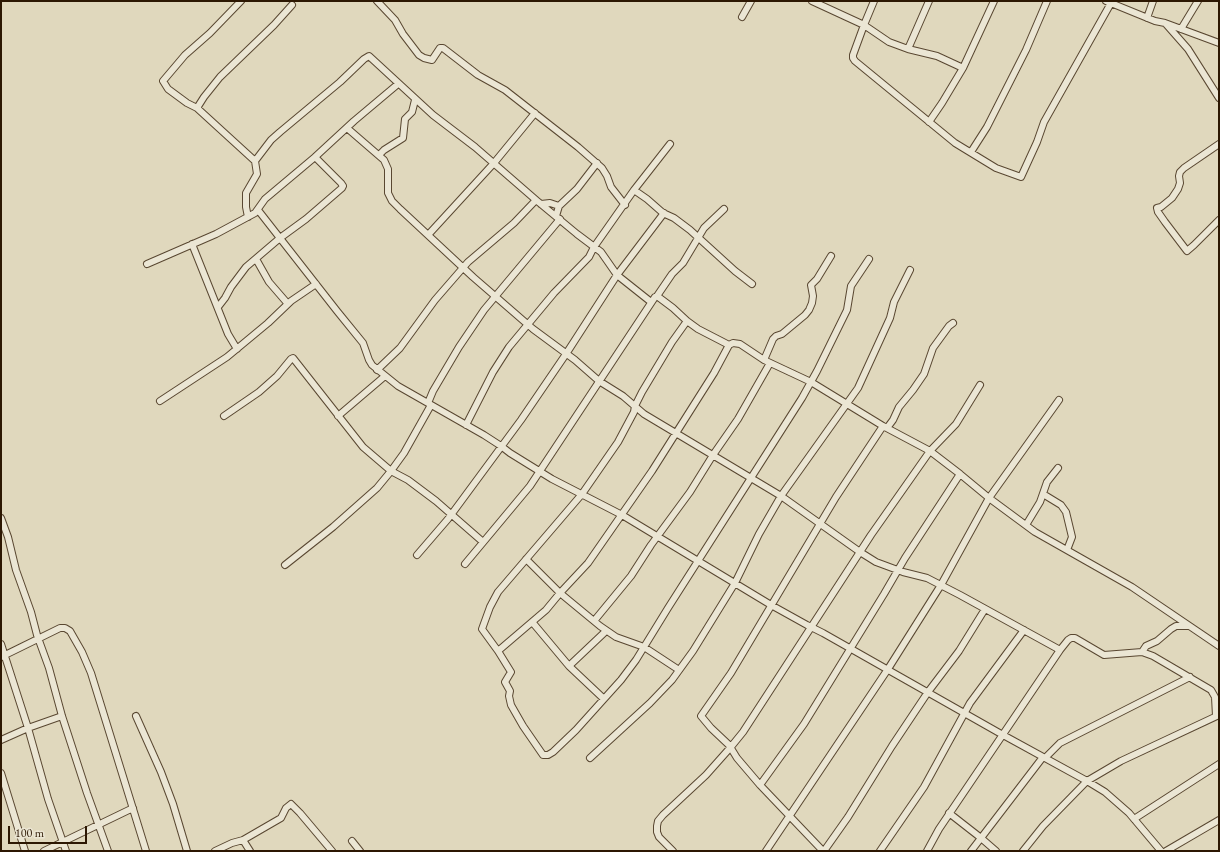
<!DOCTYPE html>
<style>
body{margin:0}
#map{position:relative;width:1220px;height:852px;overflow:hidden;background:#e0d8bd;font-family:"EB Garamond",serif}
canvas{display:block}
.frame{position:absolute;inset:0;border:2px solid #2c1702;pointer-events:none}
.scale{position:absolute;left:8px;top:826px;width:79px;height:18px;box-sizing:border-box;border:2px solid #2c1702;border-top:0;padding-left:5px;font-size:12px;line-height:14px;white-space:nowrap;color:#2c1702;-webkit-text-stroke:3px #ebe6d4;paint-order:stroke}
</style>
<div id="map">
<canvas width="1220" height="852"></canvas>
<div class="frame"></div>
<div class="scale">100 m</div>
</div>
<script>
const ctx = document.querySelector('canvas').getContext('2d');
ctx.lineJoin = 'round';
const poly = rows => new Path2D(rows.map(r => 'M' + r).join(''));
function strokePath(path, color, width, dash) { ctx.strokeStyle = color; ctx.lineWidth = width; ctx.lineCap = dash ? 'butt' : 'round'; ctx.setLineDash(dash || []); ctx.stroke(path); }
const minor = poly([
 [241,1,210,33,185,55,163,81,168,89,187,103,197,108,255,161,257,174,246,193,246,207,248,217],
 [377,1,395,20,403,34,419,55,424,58,432,60,440,48,443,48,478,75,505,90,578,147,602,168,607,176,611,187,625,205],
 [812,1,864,25,889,42,908,49,937,56,963,68],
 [874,1,864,25,853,55,853,58,855,61,955,143,996,168,1021,177,1037,142,1044,122,1111,3],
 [1106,1,1155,21,1165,23,1219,43],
 [742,17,751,1],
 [1147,18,1153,1],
 [1166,24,1188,49,1219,98],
 [1181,29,1198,1],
 [908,49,929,1],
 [197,108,204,97,220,77,274,25,292,5],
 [929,122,942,103,963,68,994,1],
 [347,128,384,160,388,169,388,193,392,201,400,209,473,277,533,329,575,360,599,381,623,396,644,414,781,496,860,552,876,562,903,572,927,578,960,595,1060,650,964,792,939,829,927,851],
 [1219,144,1184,168,1180,172,1179,176,1180,183,1178,189,1172,198,1161,207,1157,208,1158,212,1165,222,1187,251,1194,245,1219,220],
 [971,152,987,127,1026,50,1047,1],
 [379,155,384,150,403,138,405,119,412,112,415,100],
 [255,161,271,140,280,132,340,82,364,59,369,56,433,115,475,147,536,200,577,234,601,252,617,275,651,302],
 [634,190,647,199,663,213,674,218,690,230,735,271,752,284],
 [541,204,550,203,559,206],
 [258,210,337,311,363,343,369,360,372,365,398,386,484,435,501,446,510,453,552,479,622,515,771,605,807,625,823,633,1003,735,1087,781,1105,792,1129,813,1161,851],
 [556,216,559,206,577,189,597,163],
 [428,235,494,163,535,113],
 [192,244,228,334,237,349],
 [256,259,269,282,288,304],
 [147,264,216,234,255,213,265,199,315,157,354,121,398,84],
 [657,296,673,308,687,321,698,329,729,345,733,343,740,344,764,360,811,382,883,426,930,451,960,474,905,558,884,594,804,724,760,785],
 [218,307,225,298,231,287,246,267,280,238,306,219,342,188,343,186,341,183,315,157],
 [687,321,672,342,642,392,635,406,634,412,618,442,582,494,498,592,490,607,482,629,498,651,546,610,560,593,588,563,652,471,714,373,729,345],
 [764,360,773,339,776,336,782,334,805,315,809,310,812,303,813,296,811,285,817,279,831,256],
 [377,370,400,348,435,300,468,262,514,223,536,200],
 [160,401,227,357,268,323,291,301,316,284],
 [428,403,433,391,459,347,484,310,560,219],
 [224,416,259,392,277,376,291,359,293,358,363,447,391,471,408,480,436,501,483,542],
 [338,416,385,376],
 [466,425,493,372,509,347,554,293,589,257,594,247,634,190,670,144],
 [887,428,893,420,899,407,913,390,924,374,933,348,949,326,953,323],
 [960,474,989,498,1035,532,1132,587,1219,646],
 [1043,494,1061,505,1066,512,1072,537,1067,550],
 [1,518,8,537,16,570,31,612,37,635,49,668,62,716,87,793,108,851],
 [1026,525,1040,502,1047,482,1058,468],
 [417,555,448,519,521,420,566,354,617,275,664,213],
 [526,559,560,593,600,626,616,637,644,647,679,670],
 [465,564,530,486,655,297,657,296,672,274,683,263,704,228,724,209],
 [285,565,333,527,377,488,391,471,404,453,431,405],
 [594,621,631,576,651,545,690,492,713,455,738,419,770,363],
 [533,623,569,666,604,699],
 [1,644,28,728,48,799,66,851],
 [1060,650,1068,640,1071,638,1075,638,1104,655,1142,652,1153,656,1211,690,1215,697,1216,716],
 [498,651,511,672,505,682,510,691,509,696,511,705,523,726,543,755,548,755,553,752,576,730,621,680,636,660,668,608,802,398,817,371,847,310,851,286,869,259],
 [1142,652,1146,646,1157,641,1171,629,1176,626,1189,626],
 [1,657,60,628,65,628,70,631,82,652,91,673,146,851],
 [569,666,606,631],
 [136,716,161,772,173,804,187,851],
 [1,740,28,728,62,716],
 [590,758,650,703,672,680,693,651,735,583,759,534,781,496,858,388,890,318,894,302,910,270],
 [1045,758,1060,743,1190,677],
 [1,773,25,851],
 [949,813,981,838,1043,757],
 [1134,819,1219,764],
 [243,840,281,818,286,808,291,804,300,813,332,851],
 [352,841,360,851],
 [44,851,133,808],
 [215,851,232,843,243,840,250,851],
 [673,851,659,837,657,832,657,826,658,821,663,815,706,775,730,748,743,732,871,535,930,451,956,424,980,385],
 [766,851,888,669,941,585,989,498,1059,400],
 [823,851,760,785,737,758,729,745,711,728,701,716,731,673,836,497,883,426],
 [824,851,848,817,892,746,928,692,959,651,985,609],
 [880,851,924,787,970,703,1024,630],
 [971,851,981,838,996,851],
 [1023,851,1043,826,1087,781,1121,761,1219,715],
 [1166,851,1219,820]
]);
strokePath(minor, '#594731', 8);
strokePath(minor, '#ebe6d4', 6);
</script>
